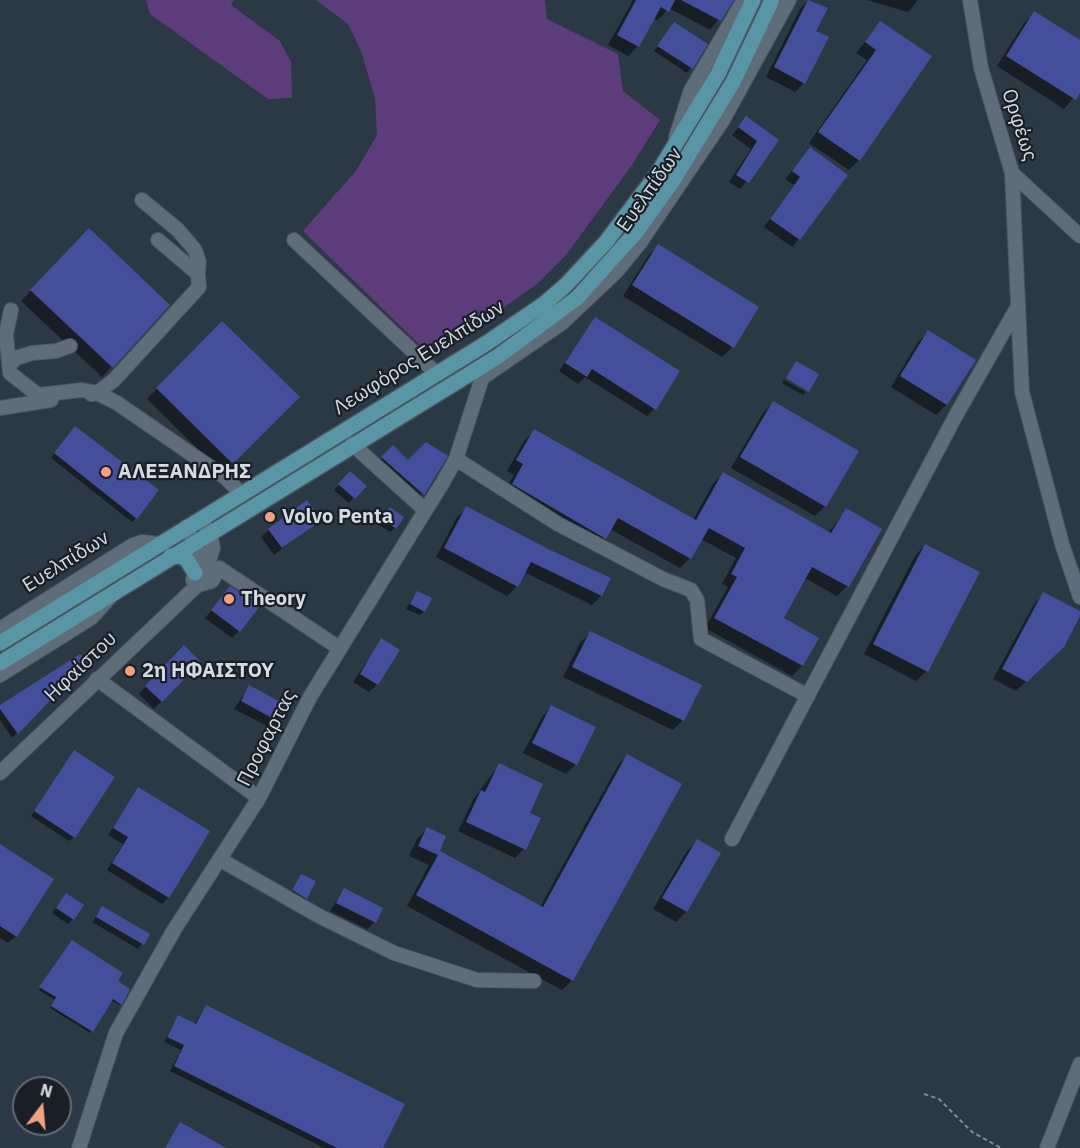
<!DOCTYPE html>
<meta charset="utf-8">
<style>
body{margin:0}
#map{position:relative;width:1080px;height:1148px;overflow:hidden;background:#2b3944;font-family:"IBM Plex Sans",sans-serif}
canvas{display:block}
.north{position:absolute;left:12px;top:1076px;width:60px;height:60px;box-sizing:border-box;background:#191f24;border:2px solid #636a70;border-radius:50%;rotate:16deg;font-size:16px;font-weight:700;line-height:24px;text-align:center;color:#d3dbe3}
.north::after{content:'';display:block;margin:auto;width:21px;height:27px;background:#f2a080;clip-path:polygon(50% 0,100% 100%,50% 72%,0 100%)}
</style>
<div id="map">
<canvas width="1080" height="1148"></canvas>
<div class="north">N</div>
</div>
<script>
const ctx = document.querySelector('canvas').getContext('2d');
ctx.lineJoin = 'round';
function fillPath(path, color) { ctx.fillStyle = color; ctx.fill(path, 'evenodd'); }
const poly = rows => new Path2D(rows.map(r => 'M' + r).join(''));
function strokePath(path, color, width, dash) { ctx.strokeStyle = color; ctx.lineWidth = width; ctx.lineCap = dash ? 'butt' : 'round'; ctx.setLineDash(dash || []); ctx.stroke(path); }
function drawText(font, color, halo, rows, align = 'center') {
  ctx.font = font + ' "IBM Plex Sans",sans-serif'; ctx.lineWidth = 4.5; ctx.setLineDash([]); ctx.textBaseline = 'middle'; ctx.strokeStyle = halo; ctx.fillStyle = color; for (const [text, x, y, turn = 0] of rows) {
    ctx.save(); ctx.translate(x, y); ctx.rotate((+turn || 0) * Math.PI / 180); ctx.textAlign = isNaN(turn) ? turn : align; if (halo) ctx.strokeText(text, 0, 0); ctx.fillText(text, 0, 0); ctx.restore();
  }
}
fillPath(poly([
 [146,0,234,0,231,5,280,41,291,62,292,98,268,99,150,14],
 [316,0,545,0,547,19,618,54,623,91,660,120,632,165,566,255,537,284,436,355,428,353,303,231,356,171,377,135,375,98,361,51,348,24]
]), '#5d3c7b');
fillPath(poly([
 [633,0,734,0,710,30,669,8,658,20,653,18,638,46,628,56,608,45],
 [809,0,814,32,804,83,795,92,766,77,800,9],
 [867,0,918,0,908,12],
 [1034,13,1080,42,1080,90,1064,109,997,66,1024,23],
 [880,23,930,56,859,160,849,170,809,143,867,60,856,53],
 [674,24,706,44,687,73,654,51],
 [746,118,777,141,740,189,729,182,751,149,732,135],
 [810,149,799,239,792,247,764,227,794,185,785,179],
 [89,231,168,305,102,377,21,301],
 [658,246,732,347,722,357,623,296,648,256],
 [596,319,654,409,647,416,585,377,578,384,559,371],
 [222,323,298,397,222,473,147,399],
 [928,332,974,360,946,405,936,415,891,387,918,342],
 [784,380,806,392,803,395,782,383],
 [773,403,825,506,815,516,731,468,763,413],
 [534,431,693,520,713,484,723,474,828,533,846,510,880,529,847,586,837,596,805,578,782,619,802,666,792,676,705,628,728,587,722,584,736,558,701,539,690,558,680,568,610,529,595,548,503,494,514,475,507,471,524,441],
 [70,433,136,518,132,522,51,458],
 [393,447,408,462,445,456,417,501,376,464],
 [350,473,364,486,349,503,334,490],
 [467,508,549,552,601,596,592,605,524,572,517,586,507,596,436,557,457,517],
 [386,513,395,528,390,532,378,524],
 [320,519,274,555,261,537,269,530],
 [925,545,927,671,916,681,864,654,915,556],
 [230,588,239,631,232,638,205,618],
 [417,592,424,611,420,615,406,609],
 [1044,594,1080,613,1062,646,1016,691,993,679,1034,604],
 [590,633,683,720,673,730,563,677,580,643],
 [382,640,377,684,369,692,353,682],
 [184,647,199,662,154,709,139,694],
 [85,662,12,738,0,720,0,706],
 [249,687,278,721,271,728,234,709],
 [552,706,576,764,566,774,523,753,542,717],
 [628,755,572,980,562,990,407,906,429,865,409,856,417,839,427,829,438,851,540,907,618,765],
 [70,757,74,837,69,841,31,816],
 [499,765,528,814,539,819,524,849,515,858,458,831,473,800],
 [138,789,168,898,162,904,107,870,123,844,108,835],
 [697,841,719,854,686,912,676,922,653,909,687,851],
 [0,846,16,936,8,943,0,938],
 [301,876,306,898,301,902,289,895],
 [344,890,375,922,367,929,330,911],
 [66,895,73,919,68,924,52,913],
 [103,908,148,935,138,949,92,922],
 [70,944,116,982,121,1004,119,1005,111,1000,90,1033,50,1008,55,1000,39,990],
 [206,1006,381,1148,324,1148,170,1071,181,1050,164,1042,174,1022,179,1017,194,1025]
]), '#0007');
fillPath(poly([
 [636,0,675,0,669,12,661,7,639,47,617,35],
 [681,0,734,0,721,21],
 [808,0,828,8,816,31,829,37,805,84,774,67],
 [1034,11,1080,40,1080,93,1076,100,1006,56],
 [880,21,932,56,860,161,818,132,876,50,865,42],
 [674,22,708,44,693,69,657,46],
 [746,116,779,140,749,183,736,175,757,141,738,127],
 [810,147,848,175,800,240,770,219,800,177,792,171],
 [89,228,170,305,113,368,30,290],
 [658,244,759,307,734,348,632,285],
 [595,317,680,371,656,410,592,369,587,377,565,363],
 [222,321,300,397,233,464,156,388],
 [928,330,976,360,947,405,900,376],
 [796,361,819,374,809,392,786,378],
 [773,401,859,451,826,507,740,457],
 [75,426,159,490,137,519,54,453],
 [534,429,696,520,723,472,831,533,846,508,882,529,849,587,812,567,784,618,819,638,803,666,714,618,737,577,731,574,745,548,709,528,691,559,618,518,606,539,512,484,523,464,516,460],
 [426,442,448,456,424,495,381,457,393,445,408,460],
 [350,471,367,486,355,499,338,484],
 [307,500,322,520,282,548,268,529],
 [466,506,550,550,611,578,602,596,531,562,518,587,444,548],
 [390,507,404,517,396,529,382,518],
 [925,544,980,572,928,672,873,644],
 [230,586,260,606,240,632,211,610],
 [417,591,432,598,425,612,410,604],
 [1043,592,1080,611,1080,616,1064,647,1027,682,1002,669],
 [590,631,702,685,684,721,572,667],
 [381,638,400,650,378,685,360,674],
 [184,645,201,662,162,702,145,686],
 [80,654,87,662,18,734,0,709,0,705],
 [249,685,288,706,279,722,241,701],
 [551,705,596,727,577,765,532,743],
 [74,750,115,777,75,838,34,811],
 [627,754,682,784,573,981,416,895,438,855,418,846,427,827,446,836,440,851,543,907],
 [499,763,543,784,530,813,541,818,526,850,466,822,481,790,485,792],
 [138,787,210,831,169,898,112,863,128,837,113,828],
 [697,839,721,853,687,912,662,898],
 [0,844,54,879,17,937,0,926],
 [301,874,316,881,307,899,292,890],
 [344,888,383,908,376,923,336,903],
 [66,893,84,905,74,920,56,908],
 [102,906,150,934,144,945,96,917],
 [72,940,123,973,118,981,130,989,122,1005,113,999,93,1032,51,1006,56,997,39,987],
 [206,1005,405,1104,383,1148,337,1148,174,1066,184,1045,167,1037,178,1015,196,1024],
 [180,1122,226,1148,165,1148]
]), '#454e9a');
const minor = poly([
 [970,0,981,68,1012,173,1080,236],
 [676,137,691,90,744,0],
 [1012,173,1022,392,1062,544,1080,597],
 [142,200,178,230,195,250,199,262,198,274],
 [294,240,436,373],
 [11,310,6,335,10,373,38,395,82,390,97,393,114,380,199,287,198,274,158,240],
 [9,365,16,358,32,353,56,351,70,346],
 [91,394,97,393,117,403,226,478,240,493],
 [0,408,51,400],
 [352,444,425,510],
 [456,459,558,524,663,579,691,590,697,600,701,639,808,696],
 [186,527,199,551,193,580],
 [198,585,212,581,219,568,339,648],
 [0,629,133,545,142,542,159,544],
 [0,675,91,618,112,595],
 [97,679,259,798],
 [0,773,203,580,213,548,210,532,204,525],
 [732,839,955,417,1017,308],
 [221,860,319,916,394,953,477,980,534,981],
 [79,1148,116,1033,174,930,259,798,310,697,443,482,456,459,482,378,562,323,616,272,639,244,723,120,789,0],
 [1047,1148,1080,1064]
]);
const major = poly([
 [171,556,185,557,195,573],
 [0,643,487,343,544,304,566,285,606,242,658,173,718,74,753,0],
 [0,663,497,357,577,298,637,231,672,182,733,82,772,0]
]);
strokePath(minor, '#49545e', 16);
strokePath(major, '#49545e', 18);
strokePath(poly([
 [924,1094,939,1099,972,1132,1001,1148]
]), '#7f8a93', 2, [4.5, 3]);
strokePath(minor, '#5e6d79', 14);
strokePath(major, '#5896a5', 15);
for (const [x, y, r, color] of [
 [106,472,6,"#f2a080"],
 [270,517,6,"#f2a080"],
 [229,599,6,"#f2a080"],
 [130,671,6,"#f2a080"]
]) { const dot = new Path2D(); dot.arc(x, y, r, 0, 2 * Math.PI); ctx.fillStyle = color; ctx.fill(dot); strokePath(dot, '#191f24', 2); }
drawText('20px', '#d3dbe3', '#191f24', [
 ["Ορφέως",1019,125,72],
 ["Ευελπίδων",650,190,-55],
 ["Λεωφόρος Ευελπίδων",419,358,-32],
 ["Ευελπίδων",66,562,-32],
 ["Ηφαίστου",81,667,-44],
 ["Προφαρτας",267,738,-63]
]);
drawText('bold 20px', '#d3dbe3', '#191f24', [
 ["ΑΛΕΞΑΝΔΡΗΣ",118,472],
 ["Volvo Penta",282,517],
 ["Theory",241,599],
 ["2η ΗΦΑΙΣΤΟΥ",142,671]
], 'left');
</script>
